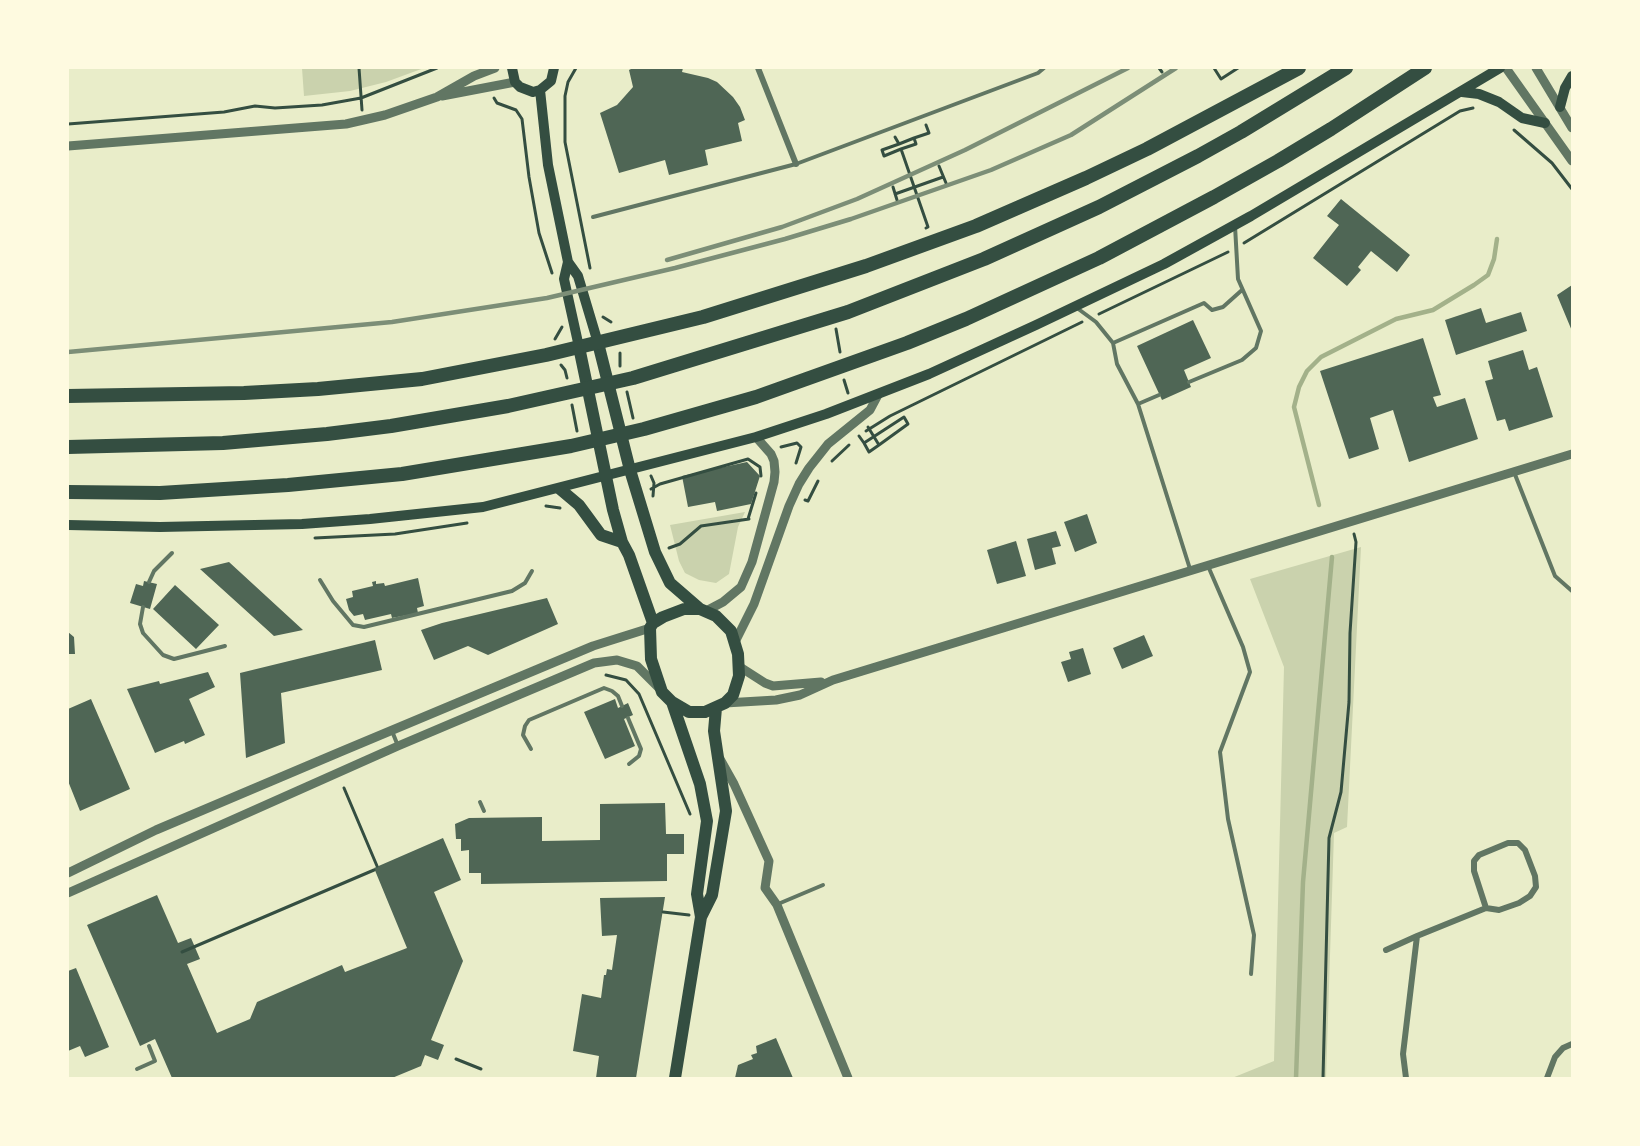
<!DOCTYPE html>
<style>
body{margin:0}
#map{position:relative;width:1640px;height:1146px;overflow:hidden;background:#e9edc9;font-family:"Work Sans",sans-serif}
canvas{display:block}
.frame{position:absolute;inset:0;border:69px solid #fefae0;pointer-events:none}
</style>
<div id="map">
<canvas width="1640" height="1146"></canvas>
<div class="frame"></div>
</div>
<script>
const ctx = document.querySelector('canvas').getContext('2d');
ctx.lineJoin = 'round';
function fillPath(path, color) { ctx.fillStyle = color; ctx.fill(path, 'evenodd'); }
const poly = rows => new Path2D(rows.map(r => 'M' + r).join(''));
function strokePath(path, color, width, dash) { ctx.strokeStyle = color; ctx.lineWidth = width; ctx.lineCap = dash ? 'butt' : 'round'; ctx.setLineDash(dash || []); ctx.stroke(path); }
fillPath(poly([
 [302,68,424,68,386,82,350,91,304,96],
 [745,512,738,527,729,574,716,583,699,580,685,573,679,561,670,525],
 [1361,547,1347,827,1334,833,1326,1078,1232,1078,1274,1061,1284,667,1250,579]
]), '#cad2ad');
strokePath(poly([
 [1319,505,1294,407,1299,387,1307,371,1321,357,1396,319,1433,310,1474,285,1488,275,1494,259,1497,239],
 [1296,1078,1303,882,1332,557]
]), '#a3b18a', 4.5);
fillPath(poly([
 [633,68,683,68,682,72,708,78,717,82,733,97,740,107,745,120,738,123,742,141,705,150,708,165,669,175,665,160,619,173,600,113,617,105,633,87,629,70],
 [1341,199,1410,255,1397,272,1371,251,1358,267,1361,270,1347,286,1313,258,1339,225,1327,216],
 [1572,285,1572,331,1557,295],
 [1481,308,1486,323,1521,312,1527,331,1456,355,1445,320],
 [1193,320,1211,358,1184,370,1191,387,1162,400,1137,346],
 [1423,338,1441,395,1433,397,1437,407,1465,398,1478,439,1409,462,1393,410,1370,418,1379,449,1349,459,1320,371],
 [1523,350,1529,370,1537,367,1553,417,1509,431,1505,419,1497,421,1485,381,1493,379,1488,361],
 [747,462,760,476,751,504,717,511,715,502,688,507,682,476],
 [1087,514,1097,543,1075,552,1064,522],
 [1056,531,1061,546,1052,548,1056,564,1035,570,1027,539],
 [1016,541,1026,576,997,584,987,550],
 [229,562,303,630,274,636,200,569],
 [418,578,424,606,417,608,418,613,392,618,391,614,365,620,363,614,354,616,349,610,346,599,353,597,352,591,373,586,372,582,376,581,376,584,384,583,385,586],
 [144,581,157,584,150,609,130,603,136,584,143,586],
 [175,585,219,625,196,649,153,609],
 [547,598,558,624,488,655,468,646,434,660,421,630,442,623],
 [68,632,74,637,75,654,68,654],
 [1144,635,1153,656,1122,669,1113,648],
 [375,640,382,670,281,693,285,743,246,758,240,673],
 [1083,648,1091,674,1068,682,1061,662,1071,659,1069,652],
 [208,672,215,687,189,699,205,735,185,744,184,741,155,753,127,689,159,681,160,684],
 [91,699,130,789,80,811,68,781,68,709],
 [615,699,618,708,628,703,633,715,624,719,635,746,605,759,584,712],
 [665,803,666,834,684,834,684,854,667,854,667,881,481,884,481,873,469,873,469,850,461,851,461,839,456,839,455,824,469,818,542,817,542,841,600,840,600,804],
 [443,838,461,880,434,892,463,961,431,1040,444,1045,438,1060,425,1055,421,1066,392,1078,172,1078,155,1039,140,1046,87,925,157,895,178,943,191,938,200,959,187,964,217,1033,250,1019,257,1002,342,965,345,972,407,948,374,868],
 [665,897,636,1078,596,1078,599,1056,573,1051,582,994,601,998,604,975,606,975,607,969,612,970,617,935,602,936,600,898],
 [76,968,109,1047,85,1057,80,1046,68,1051,68,971],
 [776,1038,793,1078,735,1078,738,1065,753,1059,751,1055,757,1053,756,1046]
]), '#4f6655');
strokePath(poly([
 [359,68,362,110],
 [576,68,568,82,565,96,565,142,590,268],
 [1159,68,1162,72],
 [1214,68,1221,79,1238,68],
 [494,98,497,103,516,110,522,119,529,177,539,233,552,273],
 [68,124,224,112,255,106,275,108,322,105,361,98,437,68],
 [1514,130,1552,163,1572,189],
 [895,137,899,144,882,150,884,156,901,149,928,227,926,228],
 [899,144,914,138],
 [901,149,916,144,914,138,929,133,926,125],
 [939,166,946,183],
 [893,187,897,200],
 [895,194,943,177],
 [1244,243,1460,111,1473,108],
 [1099,314,1228,252],
 [603,317,611,322],
 [836,329,840,352],
 [555,339,562,327],
 [620,353,620,366],
 [561,365,565,370,567,378],
 [844,380,848,393],
 [627,392,633,418],
 [572,405,577,431],
 [866,431,890,416,1082,322],
 [859,436,864,443,904,417,908,424,879,445],
 [864,443,869,452,879,445,868,427],
 [781,447,797,443,801,447,796,463],
 [832,461,849,445],
 [651,476,654,483,653,496],
 [651,489,660,484,748,459,760,467,761,476],
 [805,500,808,501,818,481],
 [546,506,560,508],
 [748,519,756,493],
 [315,538,395,534,467,523],
 [669,548,680,544,701,526,749,519],
 [606,675,626,680,639,694,690,814],
 [344,788,377,866],
 [663,912,689,915],
 [182,952,374,870],
 [456,1059,481,1069],
 [1323,1078,1329,838,1341,792,1349,702,1350,633,1356,542,1354,534]
]), '#344e41', 3);
strokePath(poly([
 [593,217,796,164,1038,73,1044,68],
 [1077,308,1096,322,1113,343],
 [1189,382,1242,360,1256,348,1261,331,1238,279,1235,226],
 [1138,404,1159,395],
 [1514,472,1555,576,1572,591],
 [1208,566,1243,647,1250,672,1220,752,1228,819,1254,935,1251,974],
 [1190,569,1138,404,1117,364,1113,343,1204,303,1212,310,1223,307,1242,290],
 [320,580,333,601,353,625,364,627,512,591,525,583,532,571],
 [149,582,154,571,172,553],
 [143,607,140,624,143,633,163,655,174,659,225,646],
 [628,718,641,749,639,756,629,764],
 [392,731,398,746],
 [531,749,523,735,525,726,529,720,604,688,612,691,618,696,622,706],
 [480,802,484,811],
 [778,904,823,885],
 [137,1069,155,1061,149,1046]
]), '#617663', 4);
strokePath(poly([
 [758,68,796,164],
 [1386,950,1417,936],
 [1406,1078,1403,1054,1417,936,1486,908,1499,910,1519,903,1530,896,1536,887,1535,876,1525,850,1518,843,1508,843,1479,855,1474,861,1474,871,1486,908],
 [1547,1078,1555,1057,1563,1048,1572,1044]
]), '#617663', 6);
strokePath(poly([
 [1506,68,1572,161],
 [1536,68,1572,128],
 [442,96,515,82],
 [68,146,346,124,385,115,437,97,474,76,495,68],
 [706,611,723,602,741,587,752,562,774,482,775,472,774,461,771,454,756,437],
 [735,642,754,604,789,506,799,484,809,468,828,444,870,410,878,395],
 [740,667,765,683,773,686,821,682],
 [725,703,776,700,800,695,833,680,1572,454],
 [720,759,734,784,769,861,765,888,777,905,848,1078],
 [68,873,156,830,340,752,593,646,650,628],
 [68,893,398,746,594,663,617,660,637,666,658,687]
]), '#617663', 9);
strokePath(poly([
 [512,68,515,82,520,87,533,92,540,90,551,81,554,68],
 [540,90,548,165,568,262,564,279,579,347],
 [1462,92,1479,94,1499,102,1522,118,1545,123],
 [1560,107,1565,88,1572,76],
 [568,262,578,276,598,343],
 [68,525,160,527,302,524,370,519,483,507,756,437,826,414,929,374,1036,325,1164,264,1251,216,1500,68]
]), '#344e41', 10);
strokePath(poly([
 [598,343,630,470,655,552,670,583,700,609],
 [579,347,613,510,622,542,629,555,653,623],
 [560,489,579,505,601,535,622,542],
 [684,609,700,609,716,616,731,631,738,654,739,676,733,695,725,703,705,712,689,712,672,702,662,692,651,659,650,628,653,623,663,617,684,609],
 [672,702,700,784,707,821,697,894,701,917],
 [675,1078,701,917,712,895,726,811,714,731,716,708]
]), '#344e41', 12);
strokePath(poly([
 [68,396,244,393,318,389,422,379,546,355,703,317,866,266,976,226,1086,178,1147,149,1299,68],
 [68,447,223,443,327,434,391,426,508,406,633,378,848,312,984,259,1099,207,1198,156,1241,132,1346,68],
 [68,492,160,493,288,485,402,474,571,446,644,429,756,397,907,343,966,319,1099,258,1214,197,1278,161,1331,129,1425,68]
]), '#344e41', 14);
strokePath(poly([
 [667,260,782,227,857,199,965,150,1128,68],
 [68,352,392,322,547,298,675,268,785,239,851,219,991,170,1071,135,1176,68]
]), '#7c8e77', 4.5);
</script>
